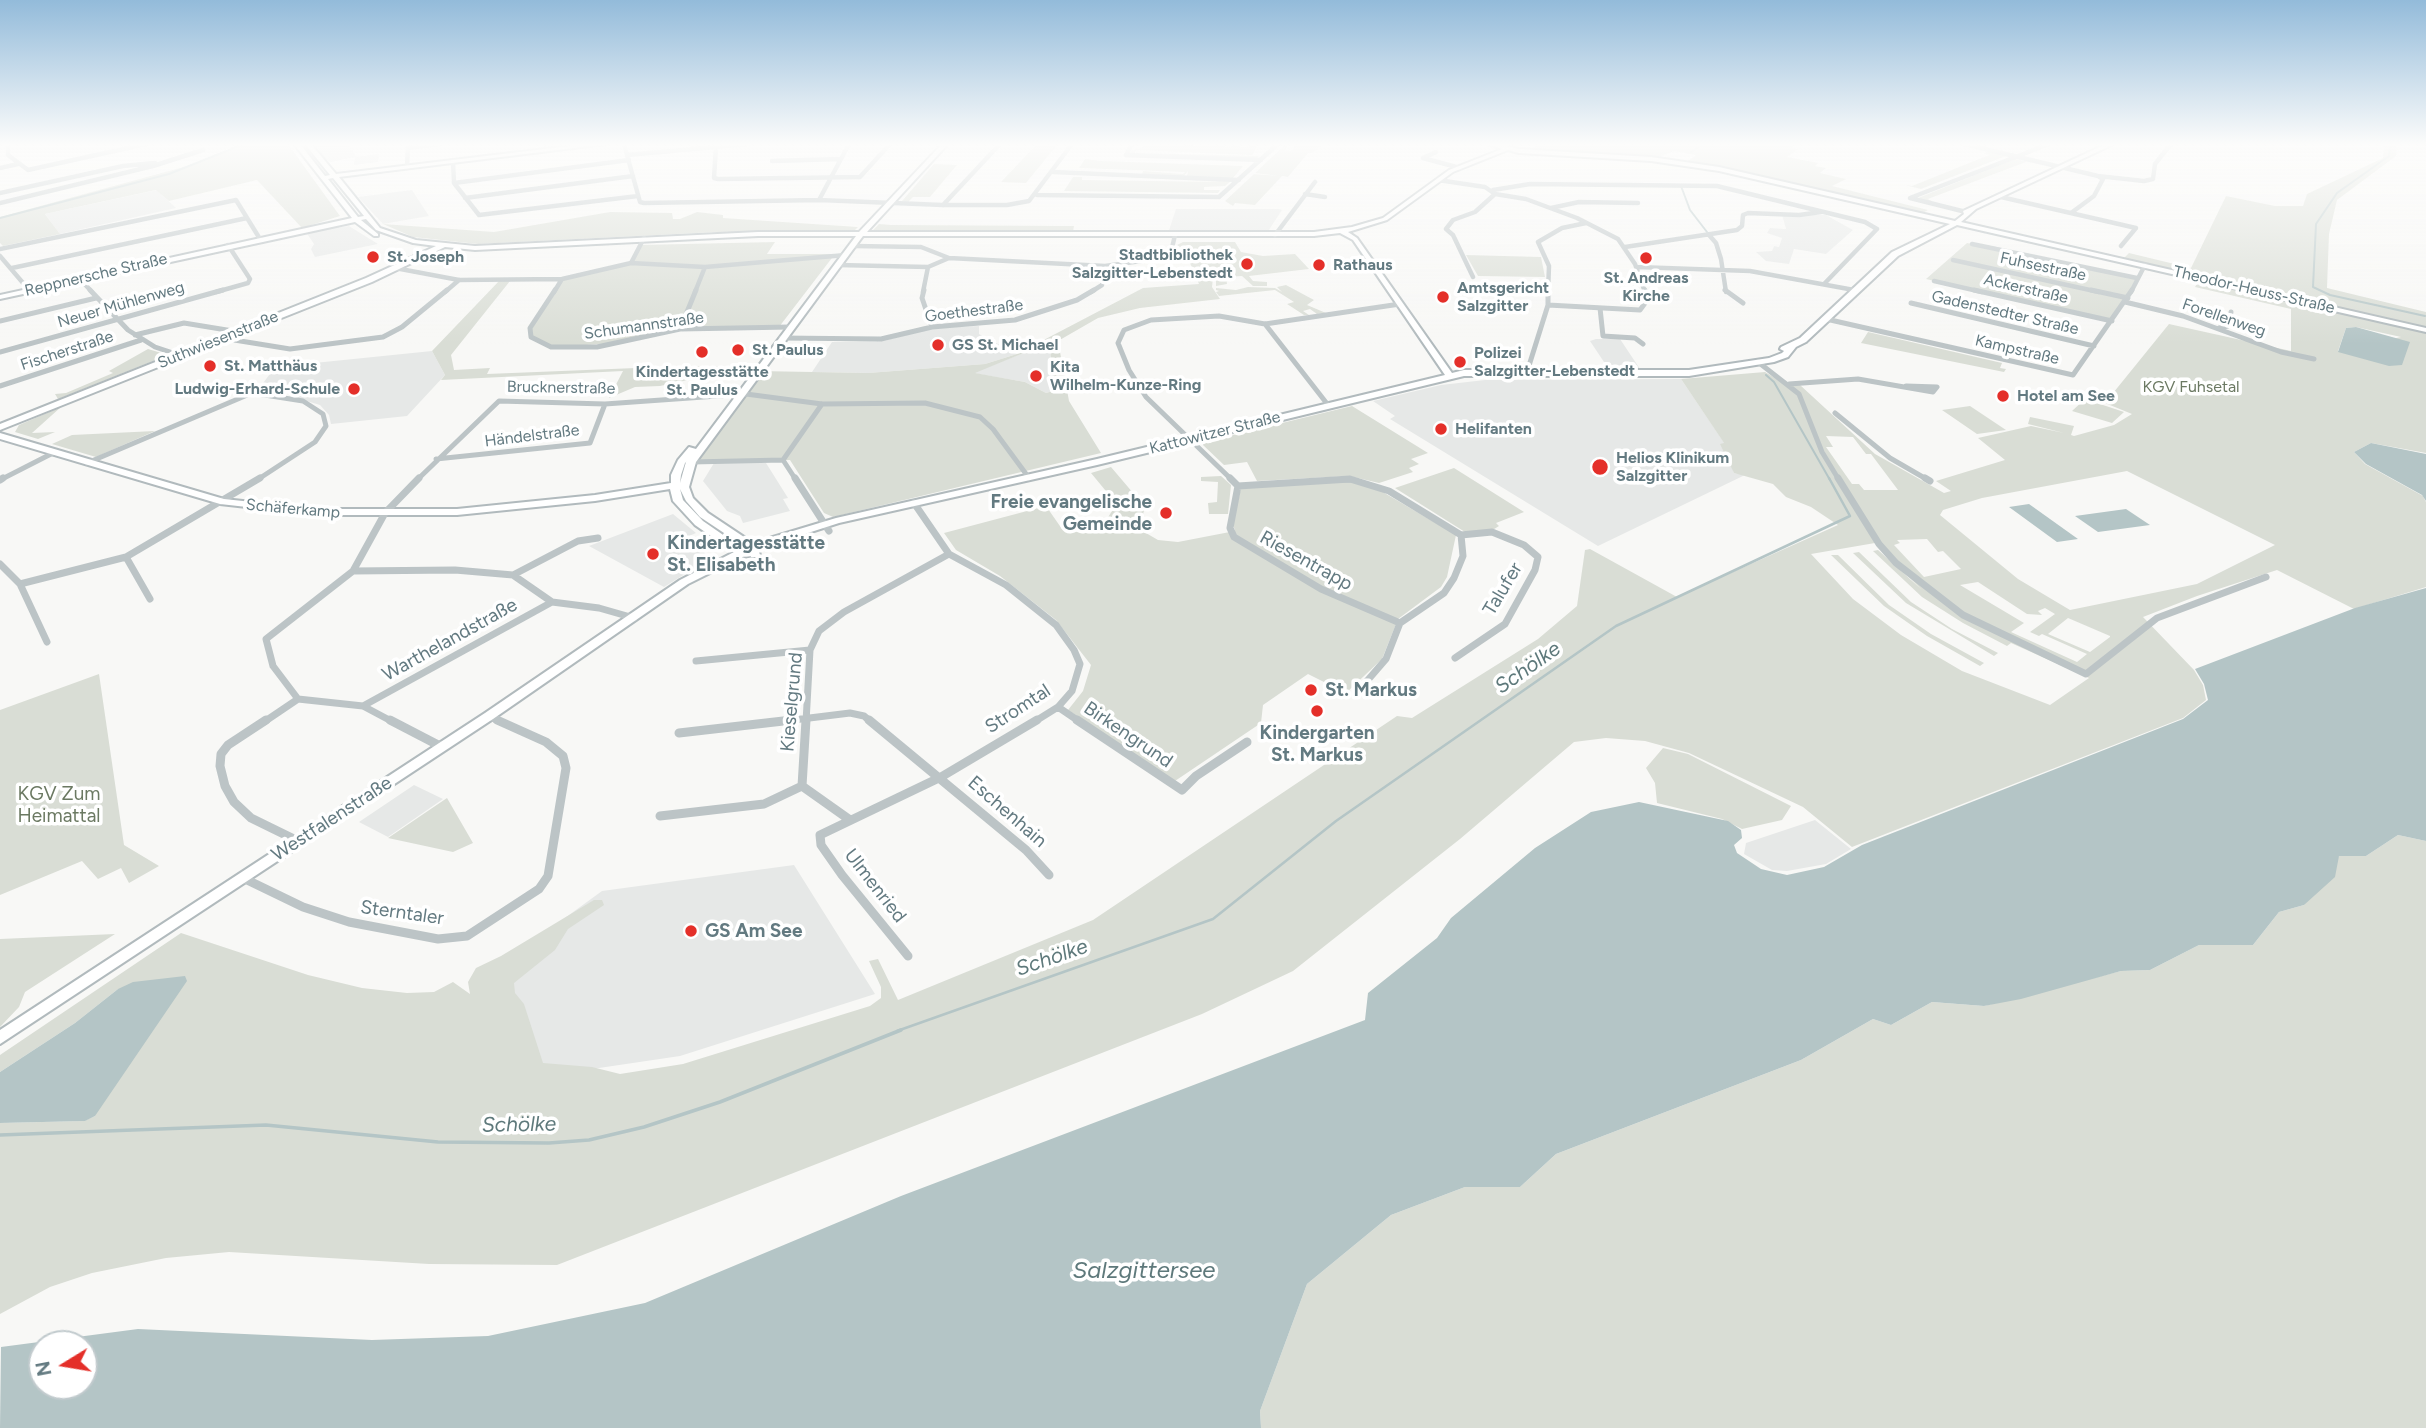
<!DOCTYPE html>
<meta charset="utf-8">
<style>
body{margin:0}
#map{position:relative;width:2426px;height:1428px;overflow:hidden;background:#f8f8f6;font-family:Figtree,sans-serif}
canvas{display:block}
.north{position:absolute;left:28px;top:1330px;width:70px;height:70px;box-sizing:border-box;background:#fff;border:2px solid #c1cacd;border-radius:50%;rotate:259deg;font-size:19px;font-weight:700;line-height:28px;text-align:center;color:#637a81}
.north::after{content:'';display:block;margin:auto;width:24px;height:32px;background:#e42f29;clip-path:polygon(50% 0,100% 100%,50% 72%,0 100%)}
</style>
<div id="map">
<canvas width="2426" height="1428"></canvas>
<div class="north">N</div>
</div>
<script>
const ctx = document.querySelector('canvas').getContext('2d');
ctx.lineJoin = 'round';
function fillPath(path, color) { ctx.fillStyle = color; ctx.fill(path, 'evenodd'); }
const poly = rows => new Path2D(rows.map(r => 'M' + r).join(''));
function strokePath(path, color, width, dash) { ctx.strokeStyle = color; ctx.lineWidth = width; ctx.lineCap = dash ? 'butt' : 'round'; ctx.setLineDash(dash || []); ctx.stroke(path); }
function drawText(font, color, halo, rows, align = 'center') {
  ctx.font = font + ' Figtree,sans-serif'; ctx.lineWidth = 7; ctx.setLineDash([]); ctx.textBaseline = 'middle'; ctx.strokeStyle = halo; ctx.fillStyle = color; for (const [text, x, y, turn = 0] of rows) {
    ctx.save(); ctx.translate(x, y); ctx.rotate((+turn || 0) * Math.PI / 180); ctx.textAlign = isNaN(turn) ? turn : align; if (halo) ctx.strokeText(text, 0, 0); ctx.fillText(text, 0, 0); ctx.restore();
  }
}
fillPath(poly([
 [314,144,362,144,350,146,356,157,379,154,378,162,354,165,355,157,331,162,325,159],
 [157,190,176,208,60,234,45,214],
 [412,190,429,216,383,224,358,197],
 [1176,209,1279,209,1282,210,1267,233,1168,233],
 [1782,215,1826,215,1853,230,1826,254,1794,249,1789,264,1766,261,1756,252,1772,251,1774,246,1779,247,1782,238,1767,233,1770,228,1786,229],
 [349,226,378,244,315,257,311,249,314,244,306,232],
 [979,326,979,334,1017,354,985,364,868,373,812,372,832,342,883,341,933,328],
 [1596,339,1620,339,1640,369,1608,368,1590,341],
 [1043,345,1050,345,1053,391,1046,393,1025,382,973,373],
 [432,351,445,375,407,416,331,424,329,415,320,405,290,396,287,391,261,386,275,367],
 [1681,379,1725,444,1734,473,1745,475,1598,546,1390,419,1395,416,1373,401,1441,385,1485,380],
 [714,463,766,463,788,498,783,499,790,511,743,523,740,516,727,511,703,481],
 [673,514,696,533,682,539,703,543,706,561,664,587,589,546],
 [414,785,443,799,388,837,359,822],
 [1815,820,1851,849,1826,864,1787,871,1772,870,1744,854,1746,843],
 [794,865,875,994,680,1056,545,1076,492,971,602,891]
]), '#e6e8e7');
fillPath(poly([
 [241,144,288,144,340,216,302,228,257,180,169,201,156,190,45,214,60,234,3,246,0,243,0,217,198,163],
 [1037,144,1057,145,1026,183,1001,182],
 [1138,144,1257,147,1252,155,1136,150,1135,153,1259,156,1256,159,1129,153,1135,149,1141,149,1143,146],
 [1286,144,1289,144,1285,150,1291,151,1297,144,1323,144,1312,153,1308,153,1288,177,1282,176,1255,205,1235,203,1233,206,1225,201,1254,174,1279,176,1255,173],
 [1796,144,1792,147,1798,149,1787,157,1818,163,1815,166,1826,168,1820,173,1846,179,1832,186,1928,210,1923,213,1905,211,1688,161,1696,155,1674,151,1659,157,1537,150,1533,145,1524,145],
 [2384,144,2397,144,2396,156,2337,200,2329,234,2327,288,2426,312,2426,328,2123,259,2129,253,2191,268,2226,196,2275,206,2303,206,2307,194,2383,158],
 [1988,151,2006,156,1921,189,1905,185,1912,186,1989,155,1984,153],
 [1085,159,1101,161,1243,166,1233,178,1187,176,1188,171,1184,176,1142,174,1143,171,1183,174,1185,172,1079,168],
 [2015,159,2035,163,2026,162,1928,199,1933,202,1918,198],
 [934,164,957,165,930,197,913,197,908,202,902,201],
 [1086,175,1231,181,1225,186,1204,187,1204,190,1220,190,1218,193,1064,191,1073,177,1082,177,1082,180,1223,182],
 [610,212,672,213,673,219,680,219,697,212,723,215,723,218,858,227,854,231,716,232,478,244,413,237,383,224,494,232],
 [879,224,892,225,1074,226,1073,232,872,231],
 [775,242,767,254,835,254,779,327,680,329,621,343,551,347,531,337,531,323,562,279,631,263,640,245],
 [1183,242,1235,242,1241,252,1263,256,1295,254,1309,269,1249,276,1253,281,1267,282,1267,286,1253,286,1242,276,1226,277,1227,284,1216,286,1216,279,1213,278,1212,287,1220,299,1140,308,1098,318,1058,341,1069,401,1101,453,833,517,824,513,790,460,691,462,757,371,868,373,985,364,1017,354,1143,288,1199,284,1190,263,1176,255,1183,249,1177,245],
 [1043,345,1050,345,1053,391,1046,393,1025,382,975,373],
 [1967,243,1972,244,2137,278,2112,321,1926,279],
 [1466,255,1541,257,1545,277,1478,276],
 [499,281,510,281,451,355,454,370,490,368,487,374,686,366,750,367,746,373,724,372,660,386,635,387,609,398,623,371,441,380,445,375,432,351],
 [2198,282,2217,282,2426,333,2426,453,2371,443,2354,452,2365,464,2423,496,2426,502,2426,587,2354,609,2277,570,2197,596,2143,617,2194,670,2203,685,2206,700,2183,718,1852,847,1803,807,1689,753,1645,741,1606,738,1574,742,1460,839,1293,971,1202,1014,557,1265,429,1264,229,1252,166,1258,92,1273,50,1287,0,1314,0,1123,84,1121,95,1116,118,989,75,1023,0,1072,0,1055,181,933,308,975,362,988,407,993,434,992,453,982,470,994,468,982,476,968,501,956,594,900,602,900,604,905,568,929,555,950,514,983,515,993,524,1004,543,1063,592,1067,620,1074,683,1064,870,1006,881,998,881,987,869,961,878,959,898,1000,1093,920,1397,716,1412,718,1538,639,1577,606,1585,550,1590,549,1677,597,1838,525,1811,507,1786,497,1773,484,1734,473,1720,444,1724,443,1681,379,1765,372,1782,382,1800,385,1875,454,1944,493,1951,491,1936,481,2005,460,1978,438,2031,426,2064,433,2028,424,2030,417,2074,426,2071,435,2074,436,2114,425,2132,414,2105,403,2169,324,2291,351,2291,309,2195,287],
 [2356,327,2401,337,2338,351,2346,328],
 [1826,436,1853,437,1866,454,1871,454,1898,490,1864,490,1859,484,1852,484,1826,447,1833,447],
 [2127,471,2275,545,2197,584,2070,610,2018,579,1940,515,1943,510,1982,498],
 [1927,539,1938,552,1943,551,1961,569,1924,577,1894,545,1900,543,1897,540],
 [1875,543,1921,589,1878,550,1873,551,1922,597,1963,623,2007,646,2011,643,2089,678,2050,705,1962,671,1901,635,1853,599,1811,554],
 [1978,582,2027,614,2042,615,2038,611,2045,608,2055,614,2030,632,2039,636,2042,634,2087,654,2077,662,2011,632,2024,623,1960,585],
 [2068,618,2110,636,2110,637,2090,652,2048,634],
 [1286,285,1314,300,1307,305,1326,313,1317,314,1310,309,1303,311,1309,315,1304,315,1287,304,1294,302,1275,290,1219,296,1216,292,1219,291,1216,290,1216,288,1236,290,1248,287,1275,288,1282,292,1277,287],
 [1868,332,2002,363,2000,368,2006,369,2004,372,1861,343],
 [148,349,168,355,58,399,55,394,66,393,113,373,109,371],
 [2084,400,2103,405,2124,412,2112,423,2072,411],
 [1352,406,1428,453,1411,459,1419,464,1409,468,1413,472,1379,483,1349,476,1257,481,1247,462,1224,465,1203,445,1204,442],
 [1970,406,2006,430,1977,434,1942,410],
 [61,407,32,433,55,432,38,439,15,432,19,425],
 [155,431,96,457,52,444,72,435],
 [1111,467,1145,507,1139,529,1158,540,1178,542,1235,531,1233,524,1241,488,1349,481,1376,488,1456,535,1447,577,1441,587,1398,619,1382,659,1346,693,1308,674,1263,705,1261,723,1175,781,1068,710,1083,691,1091,665,1056,620,1000,576,956,550,944,533,1046,506,1062,529,1077,532,1102,527,1112,511,1110,496,1091,473],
 [1454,468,1524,512,1496,523,1499,526,1491,531,1465,532,1395,488],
 [1221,476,1231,485,1228,514,1209,514,1208,503,1217,502,1218,482,1201,481,1201,477],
 [1859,552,1911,602,1952,629,1998,653,1994,656,1906,603,1853,553],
 [1831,555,1838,555,1889,605,1931,634,1984,663,1980,666,1927,636,1884,606],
 [99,674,124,845,159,866,129,883,121,868,98,879,82,861,0,895,0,710],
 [1663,748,1688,754,1791,806,1782,820,1742,829,1722,819,1657,803,1655,783,1646,768],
 [447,798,473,843,453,852,388,838],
 [2398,835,2426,841,2426,1428,1261,1428,1260,1411,1307,1284,1391,1215,1465,1187,1520,1187,1556,1154,1801,1060,1873,1019,1891,1025,1932,1002,1984,1006,2121,971,2150,970,2199,945,2253,945,2279,912,2304,905,2339,856,2366,856],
 [115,934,25,992,19,1007,0,1027,0,939]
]), '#d9ddd5');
fillPath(poly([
 [2356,327,2410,342,2402,365,2389,366,2338,352,2346,328],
 [2371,443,2426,454,2426,501,2422,495,2366,464,2354,452],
 [2029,504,2078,539,2057,542,2009,507],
 [2126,509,2150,525,2098,532,2075,516],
 [2426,588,2426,841,2398,835,2366,856,2339,856,2335,877,2304,905,2279,912,2253,945,2199,945,2150,970,2121,971,2021,999,1984,1006,1932,1002,1891,1025,1873,1019,1801,1060,1556,1154,1520,1187,1465,1187,1391,1215,1307,1284,1260,1411,1261,1428,0,1428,1,1347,138,1329,372,1340,488,1336,645,1303,901,1196,1365,1020,1368,993,1437,938,1451,918,1535,848,1591,812,1639,802,1728,821,1741,830,1742,838,1734,845,1737,853,1761,869,1787,875,1824,867,1862,845,2183,719,2208,700,2204,684,2195,669,2355,608],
 [42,1344,84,1344,84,1386,42,1386],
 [185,976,187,981,95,1116,85,1121,0,1123,0,1072,75,1023,118,989,133,982]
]), '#b4c5c6');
strokePath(poly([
 [2390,144,2389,156,2337,193,2316,224,2313,287,2330,295,2425,316],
 [1691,152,1704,144],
 [1681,186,1690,210,1707,232],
 [0,218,169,174,244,144],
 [1766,375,1774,382,1830,480]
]), '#b4c5c6', 2);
strokePath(poly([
 [897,1031,1213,919,1336,821,1616,626,1850,516,1829,478]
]), '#b4c5c6', 2.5);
strokePath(poly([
 [0,1135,266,1125,438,1142,549,1143,589,1140,644,1127,720,1102,901,1030]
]), '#b4c5c6', 3.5);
const secondary = poly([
 [294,144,300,144,325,176,330,175,305,144,311,144,336,174,586,144,606,144,339,177,380,228,416,240,475,246,758,232,859,232,942,144,948,144,867,232,1314,232,1352,227,1383,218,1449,170,1502,149,1488,144,1499,144,1519,149,1651,157,1719,167,1955,221,1964,214,1963,211,2106,144,2114,144,1976,209,1961,222,2426,328,2426,332,1957,225,1898,256,1806,342,1796,347,1788,357,1774,362,1689,376,1464,376,1097,465,839,523,758,549,760,555,759,557,751,557,749,553,748,556,742,557,688,584,493,719,0,1044,0,1030,485,713,680,580,734,552,695,525,673,501,670,489,595,501,457,515,318,515,220,504,0,439,0,433,224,499,318,509,457,509,595,495,671,483,671,475,678,460,689,447,696,449,856,236,758,236,475,250,445,247,372,282,0,430,0,424,366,278,436,246,413,243,376,230,366,219,361,220,378,234,378,236,374,236,355,222,0,299,0,295,352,218,294,144],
 [1508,150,1519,153,1651,161,1719,171,1950,224,1892,252,1800,338,1781,347,1780,349,1784,351,1782,353,1769,358,1689,370,1464,370,1452,373,1357,238,1348,232,1387,220,1453,172,1508,150],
 [333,178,364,216,358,217,328,179,333,178],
 [1340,233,1353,240,1445,375,1097,459,836,518,753,543,708,513,693,498,689,487,696,462,863,236,1314,236,1340,233],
 [688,460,686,462,680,483,681,475,685,463,688,460],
 [680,489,686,501,700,517,745,547,742,548,703,521,683,500,680,489]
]);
strokePath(secondary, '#b1babd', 4);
strokePath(poly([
 [624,144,640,202,644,203,819,200,943,205,1007,205,1029,201,1072,144],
 [1132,144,1126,155,1261,160],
 [1964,144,2098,176,2144,181,2153,179,2155,164,2171,144],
 [8,145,8,155,28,170,146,144],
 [716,146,714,178,718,179,860,177,890,144],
 [408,148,439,144],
 [1436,152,1423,158,1460,168],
 [627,155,749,144],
 [453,161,454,183,479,215,638,196],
 [772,161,841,159],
 [407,167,408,145],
 [0,168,18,164],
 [1053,172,1239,180],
 [1438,180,1485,187,1495,194,1526,199,1577,218,1618,239,1635,264,1645,292],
 [454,183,629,160],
 [1493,190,1530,184,1717,186,1865,222,1877,229,1825,283],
 [0,193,123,166,155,163],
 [1305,194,1325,197],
 [1037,195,1219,197,1278,144],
 [2001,197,2136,228,2121,246],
 [465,198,633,176],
 [819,200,849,144],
 [0,203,153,166,203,150],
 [943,205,1000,144],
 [1551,208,1579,202,1638,203],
 [1966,212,1910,198,2049,144],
 [2071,213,2094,196,2103,179,2098,176],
 [1275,235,1315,182],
 [1709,235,1716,243,1721,259,1726,292],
 [1972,244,2137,278],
 [852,246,921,247,949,258],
 [1625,247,1737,230,1742,226,1743,215,1748,213,1799,215,1821,212],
 [0,249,236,200,260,239],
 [0,256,29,290],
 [1953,260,2099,292],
 [631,263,644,238],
 [838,265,928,267,949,258,1105,266,1163,258,1172,248,1175,235],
 [1637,267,1750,271,1854,290],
 [12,268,247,218],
 [395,268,459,280,562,279,631,263,705,267,846,255],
 [1473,277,1453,235,1446,229,1453,220,1475,212,1495,194],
 [79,278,92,292],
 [1934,281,1982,292],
 [216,292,248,283,250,279,228,245],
 [445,292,459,280],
 [554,292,562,279],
 [695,292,705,267],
 [923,292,928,267],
 [1091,292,1102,285,1105,266],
 [1548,292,1549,266,1538,242,1562,228,1586,223],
 [2131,292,2145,265]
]), '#bcc4c6', 4.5);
strokePath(poly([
 [90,290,128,330,155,347,179,355],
 [555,290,530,328,531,337,551,347,597,347,680,329,790,327],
 [924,290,922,298,932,327],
 [1725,290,1743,303],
 [1974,290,2112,321],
 [2091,290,2128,298],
 [2125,302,2183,316,2281,352,2314,359],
 [1911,303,2094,346],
 [1548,305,1640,310,1648,299,1645,290],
 [1600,308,1603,336,1635,338,1643,344],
 [1826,319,2073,375,2132,290],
 [0,321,96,298],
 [1265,324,1328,405],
 [2219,328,2228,326,2231,312],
 [680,329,696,290],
 [135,335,184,323,239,332],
 [222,338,290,349,383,337,402,327,447,290],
 [781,338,881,339,932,327,1015,320,1077,300,1094,290],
 [0,352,223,290],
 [1758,362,1799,394,1822,452,1839,480],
 [1527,372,1548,305,1548,290],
 [1789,384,1858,379,1933,392,1937,387,1906,386],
 [0,386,141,340],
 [1835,413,1890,458,1928,480],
 [436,459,590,443,605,404],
 [783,460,796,480],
 [783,460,822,404],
 [691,462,783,460],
 [87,463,252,393,303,401,323,414,326,426,315,442,257,480],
 [0,480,53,453],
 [417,480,499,401,605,404,746,394,822,404,925,403,980,417,993,429,1029,478],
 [1232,480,1146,397,1129,370,1118,343,1124,330,1151,320,1219,316,1265,324,1400,304],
 [1334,480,1353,480]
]), '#bcc4c6', 5);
strokePath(poly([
 [795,478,829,531],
 [1230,478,1238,486,1230,528,1234,537,1321,589,1400,623],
 [1838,478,1879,544,1896,563,1963,615,2086,674,2157,618,2266,577],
 [1925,478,1930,481],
 [0,480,3,478],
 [1238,486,1350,479,1389,491,1461,535,1463,556,1454,578,1444,593,1400,623,1386,659,1367,681],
 [914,503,949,554,1006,585,1056,625,1074,650,1080,664,1072,691,1058,707,1034,722],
 [126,557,150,599],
 [0,564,20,584,126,557,260,478],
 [353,571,455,570,513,575,552,602,599,608,634,618],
 [513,575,578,541,598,538],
 [20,584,47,642],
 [1455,658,1505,624,1535,570,1538,557,1524,545,1492,532,1461,535],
 [696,661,810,650],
 [363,706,552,602],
 [1058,707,1080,722],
 [489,716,501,722],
 [264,722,298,699],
 [393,722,363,706,298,699,273,666,266,639,353,571,385,513,419,478],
 [777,722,850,713,864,716,871,722],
 [806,722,810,650,819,631,844,612,949,554]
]), '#bcc4c6', 7);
strokePath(poly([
 [266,720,228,745,221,754,220,766,225,786,234,802,251,818,298,841],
 [390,720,442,747],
 [806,720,802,786,850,820],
 [869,720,1026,850,1049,875],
 [1077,720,1182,790,1196,776,1247,742],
 [679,733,792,720],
 [660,816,764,804,802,786],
 [243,878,303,907,349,922,438,939,467,936,539,889,548,876,566,768,563,756,546,742,497,720],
 [908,956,842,875,821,845,820,835,941,777,1037,720]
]), '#bcc4c6', 9);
fillPath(secondary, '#fff');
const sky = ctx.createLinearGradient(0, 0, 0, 344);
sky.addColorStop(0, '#93bbda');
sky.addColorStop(0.42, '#fcfcfb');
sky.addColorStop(1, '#fcfcfb00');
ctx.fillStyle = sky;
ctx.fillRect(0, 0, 2426, 344);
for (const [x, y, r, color] of [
 [373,257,7,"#e42f29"],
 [1646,258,7,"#e42f29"],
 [1247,264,7,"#e42f29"],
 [1319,265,7,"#e42f29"],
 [1443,297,7,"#e42f29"],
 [938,345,7,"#e42f29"],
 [738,350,7,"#e42f29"],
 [702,352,7,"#e42f29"],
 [1460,362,7,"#e42f29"],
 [210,366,7,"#e42f29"],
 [1036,376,7,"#e42f29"],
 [354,389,7,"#e42f29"],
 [2003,396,7,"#e42f29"],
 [1441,429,7,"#e42f29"],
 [1600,467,9,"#e42f29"],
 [1166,513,7,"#e42f29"],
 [653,554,7,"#e42f29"],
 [1311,690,7,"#e42f29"],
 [1317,711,7,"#e42f29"],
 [691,931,7,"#e42f29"]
]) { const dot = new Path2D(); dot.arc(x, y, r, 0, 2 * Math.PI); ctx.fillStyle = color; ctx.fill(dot); strokePath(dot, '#fff', 2.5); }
drawText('bold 16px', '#637a81', '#fff', [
 ["Stadtbibliothek",1233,255,"right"],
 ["Salzgitter-Lebenstedt",1233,273,"right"],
 ["St. Joseph",387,257],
 ["Rathaus",1333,265],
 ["St. Andreas",1646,278,"center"],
 ["Kirche",1646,296,"center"],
 ["Amtsgericht",1457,288],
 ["Salzgitter",1457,306],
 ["GS St. Michael",952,345],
 ["St. Paulus",752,350],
 ["Polizei",1474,353],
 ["Salzgitter-Lebenstedt",1474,371],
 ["St. Matthäus",224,366],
 ["Kita",1050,367],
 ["Wilhelm-Kunze-Ring",1050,385],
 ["Kindertagesstätte",702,372,"center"],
 ["St. Paulus",702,390,"center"],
 ["Ludwig-Erhard-Schule",340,389,"right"],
 ["Hotel am See",2017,396],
 ["Helifanten",1455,429],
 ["Helios Klinikum",1616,458],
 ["Salzgitter",1616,476]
], 'left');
drawText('16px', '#637a81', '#fff', [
 ["Fuhsestraße",2043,267,12],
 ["Reppnersche Straße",96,275,-13],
 ["Ackerstraße",2026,289,13],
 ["Theodor-Heuss-Straße",2254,290,13],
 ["Neuer Mühlenweg",121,305,-16],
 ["Goethestraße",974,311,-7],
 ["Gadenstedter Straße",2005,313,13],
 ["Forellenweg",2224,318,19],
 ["Schumannstraße",644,326,-8],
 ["Suthwiesenstraße",218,340,-22],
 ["Kampstraße",2017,350,13],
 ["Fischerstraße",67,351,-18],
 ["Brucknerstraße",561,388,1],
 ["Kattowitzer Straße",1215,433,-14],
 ["Händelstraße",532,436,-7],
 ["Schäferkamp",293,509,5]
]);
drawText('16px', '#6b7962', '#fff', [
 ["KGV Fuhsetal",2191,387]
]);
drawText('bold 19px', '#637a81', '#fff', [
 ["Freie evangelische",1152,502,"right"],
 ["Gemeinde",1152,524,"right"],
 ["Kindertagesstätte",667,543],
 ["St. Elisabeth",667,565],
 ["St. Markus",1325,690],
 ["Kindergarten",1317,733,"center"],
 ["St. Markus",1317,755,"center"],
 ["GS Am See",705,931]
], 'left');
drawText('19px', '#637a81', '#fff', [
 ["Riesentrapp",1306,561,29],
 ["Talufer",1503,589,-59],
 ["Warthelandstraße",450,640,-29],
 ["Kieselgrund",792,702,-85],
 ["Stromtal",1018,709,-33],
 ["Birkengrund",1128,735,34],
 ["Eschenhain",1007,812,41],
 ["Westfalenstraße",332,819,-33],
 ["Ulmenried",875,886,52],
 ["Sterntaler",402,913,8]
]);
drawText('19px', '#6b7962', '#fff', [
 ["KGV Zum",59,794],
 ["Heimattal",59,816]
]);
drawText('italic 21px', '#5e797b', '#fff', [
 ["Schölke",1528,668,-35],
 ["Schölke",1052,958,-19],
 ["Schölke",519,1125,-1]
]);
drawText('italic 24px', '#5e797b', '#fff', [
 ["Salzgittersee",1144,1271]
]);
</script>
